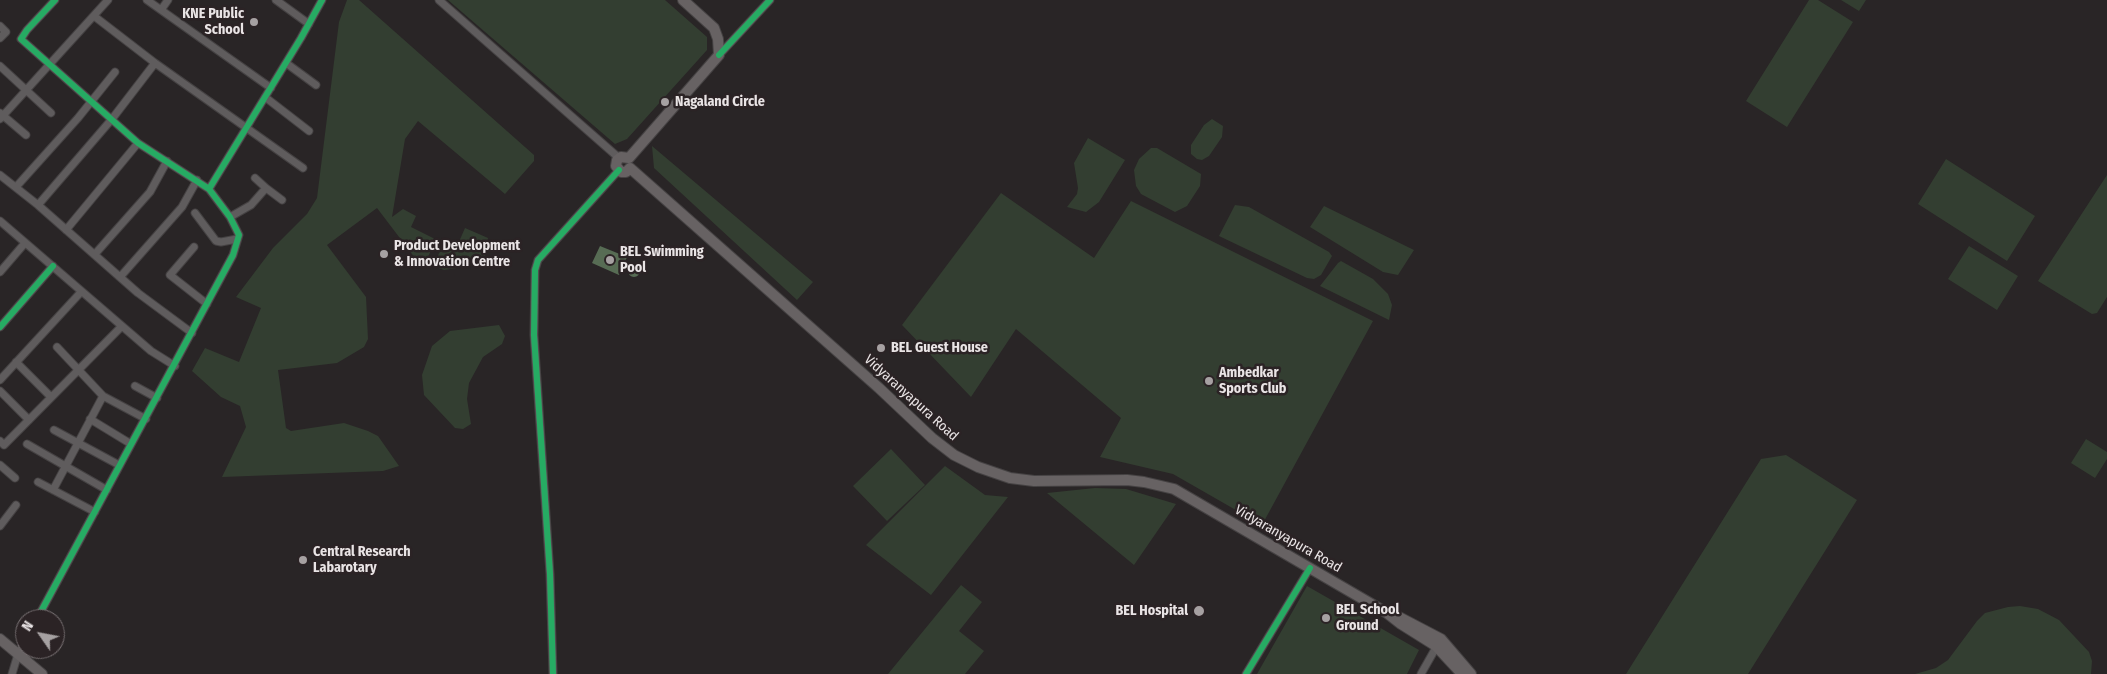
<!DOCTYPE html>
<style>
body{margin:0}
#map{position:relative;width:2107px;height:674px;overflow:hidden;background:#292526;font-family:"Fira Sans Condensed",sans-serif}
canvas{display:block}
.north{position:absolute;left:15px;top:609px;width:50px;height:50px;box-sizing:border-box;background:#2b2325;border:1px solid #777072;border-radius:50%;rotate:303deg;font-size:14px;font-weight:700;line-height:20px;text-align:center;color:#e9e4e5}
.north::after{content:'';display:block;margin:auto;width:18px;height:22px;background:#a6a1a2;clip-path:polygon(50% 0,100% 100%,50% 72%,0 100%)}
</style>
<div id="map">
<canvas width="2107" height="674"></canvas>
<div class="north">N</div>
</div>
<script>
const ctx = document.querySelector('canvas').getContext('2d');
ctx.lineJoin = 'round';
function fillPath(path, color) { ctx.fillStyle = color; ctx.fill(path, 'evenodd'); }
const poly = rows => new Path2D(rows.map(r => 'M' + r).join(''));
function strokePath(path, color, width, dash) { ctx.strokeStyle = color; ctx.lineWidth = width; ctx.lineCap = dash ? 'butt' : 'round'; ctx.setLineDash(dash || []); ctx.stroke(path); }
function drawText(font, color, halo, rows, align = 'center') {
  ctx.font = font + ' "Fira Sans Condensed",sans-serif'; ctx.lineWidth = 5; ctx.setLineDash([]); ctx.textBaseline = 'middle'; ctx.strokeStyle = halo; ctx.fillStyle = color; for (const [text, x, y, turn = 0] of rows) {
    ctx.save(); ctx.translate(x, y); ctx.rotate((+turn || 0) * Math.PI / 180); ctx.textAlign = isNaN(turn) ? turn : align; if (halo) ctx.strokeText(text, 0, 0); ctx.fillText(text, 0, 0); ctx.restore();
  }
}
fillPath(poly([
 [347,0,359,0,534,155,534,161,505,194,418,121,405,139,392,217,403,209,416,216,411,227,435,239,426,263,415,258,377,208,327,245,366,297,368,339,364,347,337,363,278,370,286,428,291,431,344,423,368,431,378,436,399,466,383,471,222,477,246,427,240,406,221,397,192,371,205,348,239,362,261,308,236,297,273,248,307,214,317,198,339,22],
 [448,0,665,0,707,37,707,50,627,139,615,144],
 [1809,0,1818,0,1853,22,1787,127,1746,101],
 [1841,0,1866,0,1859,11],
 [1212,119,1223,126,1222,137,1209,156,1202,160,1197,159,1191,154,1191,145,1204,125],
 [1088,138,1125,160,1099,202,1086,212,1067,207,1077,194,1078,188,1074,163],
 [652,146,813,282,797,300,654,168],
 [1151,148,1157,148,1201,174,1200,186,1187,206,1175,212,1141,194,1136,186,1134,170,1139,159],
 [1946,159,2035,216,2007,261,1918,204],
 [2107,175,2107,297,2097,313,2092,314,2038,281],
 [1001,193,1094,258,1131,201,1373,321,1262,525,1173,474,1100,457,1121,418,1016,329,971,397,902,325],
 [1235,205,1249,207,1329,252,1332,256,1321,275,1314,279,1307,278,1219,236],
 [1324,206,1414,250,1398,275,1383,272,1310,227],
 [465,228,488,238,484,264,444,270,433,266,443,245,446,246,449,240,458,244],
 [1969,246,2018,276,1997,310,1948,279],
 [1341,261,1373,279,1388,294,1392,305,1389,320,1320,286,1338,263],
 [499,325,505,336,502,344,483,357,469,383,467,399,471,424,463,429,455,428,424,395,422,375,432,346,450,331],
 [2086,439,2107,452,2107,459,2095,478,2071,463],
 [891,449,925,485,887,521,853,486],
 [1786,455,1857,500,1748,674,1626,674,1761,459],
 [945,466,985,495,1008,497,931,595,866,545],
 [1095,488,1126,489,1176,504,1134,565,1047,493],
 [961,585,982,602,959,631,984,651,965,674,888,674],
 [1307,586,1419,650,1407,674,1257,674],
 [2020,606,2038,609,2059,620,2089,652,2092,661,2091,674,1915,674,1936,668,1948,660,1977,621,1985,613,2008,607]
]), '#333e31');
fillPath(poly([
 [600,246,627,257,619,275,592,263],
 '628 271a6 6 0 1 1 12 0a6 6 0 1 1-12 0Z'
]), '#576c54');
const street = poly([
 [55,0,27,30,21,39,138,143,209,189],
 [147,0,271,88],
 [276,0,309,24],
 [439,0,619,158],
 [161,10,168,0],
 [94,16,155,63,303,168],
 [0,26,6,32,0,38],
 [719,55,770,0],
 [286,63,316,85],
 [0,66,51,113],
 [265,97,309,131],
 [0,113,26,135],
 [0,119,108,0],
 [0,175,38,205,138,293,192,333],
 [16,187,78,118,115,72],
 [266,188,282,200],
 [38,205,112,119,155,63],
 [195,213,216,241,221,242,237,239],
 [230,217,251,205,266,188,255,178],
 [0,221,151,351,175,366],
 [66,230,138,143],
 [194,247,170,275,207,304],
 [95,254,150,192,167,161],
 [0,272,25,243],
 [121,276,182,207,197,180],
 [0,327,53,266],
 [57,347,103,396,146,419],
 [16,362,51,397],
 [0,380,81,292],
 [135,386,157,398],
 [0,391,29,420],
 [90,419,131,444],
 [54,430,119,465],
 [0,441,4,445,122,326],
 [27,444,107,490],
 [0,465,15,478],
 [38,482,95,512],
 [53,490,103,396],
 [0,526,16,505],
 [37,619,233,255,239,235,230,217,209,189,301,38,322,0],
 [12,674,18,654,25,642],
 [553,674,550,574,534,335,535,270,538,260,619,170],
 [1246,674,1310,568],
 [1421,674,1438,644]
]);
const secondary = poly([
 [629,158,719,55,718,39,714,28,683,0],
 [629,158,621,157,617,160,616,166,621,172,626,172,630,168],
 [630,168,879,388,932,438,954,455,978,467,1010,478,1034,481,1127,480,1144,482,1174,489,1387,613,1401,624,1436,646,1462,674],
 [1397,616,1441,639,1471,674],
 [0,639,42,674]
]);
strokePath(street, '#454243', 9);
strokePath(secondary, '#454243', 12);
strokePath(street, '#5f5c5d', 7);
strokePath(secondary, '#676263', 10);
strokePath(poly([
 [55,0,27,30,21,39,138,143,209,189],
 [719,55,770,0],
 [0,327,53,266],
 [37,619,233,255,239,235,230,217,209,189,301,38,322,0],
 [553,674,550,574,534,335,535,270,538,260,619,170],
 [1246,674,1310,568]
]), '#26ab63', 6);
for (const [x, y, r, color] of [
 [254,22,5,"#a6a1a2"],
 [665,102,5,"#a6a1a2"],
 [384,254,5,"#a6a1a2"],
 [610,260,5,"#a6a1a2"],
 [881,348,5,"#a6a1a2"],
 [1209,381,5,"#a6a1a2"],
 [303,560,5,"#a6a1a2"],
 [1199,611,6,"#a6a1a2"],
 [1326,618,5,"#a6a1a2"]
]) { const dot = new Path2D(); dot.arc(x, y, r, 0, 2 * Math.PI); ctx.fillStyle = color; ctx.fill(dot); strokePath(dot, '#2b2325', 2); }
drawText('bold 14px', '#e9e4e5', '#2b2325', [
 ["KNE Public",244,14,"right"],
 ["School",244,30,"right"],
 ["Nagaland Circle",675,102],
 ["Product Development",394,246],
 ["& Innovation Centre",394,262],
 ["BEL Swimming",620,252],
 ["Pool",620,268],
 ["BEL Guest House",891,348],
 ["Ambedkar",1219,373],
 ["Sports Club",1219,389],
 ["Central Research",313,552],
 ["Labarotary",313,568],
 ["BEL School",1336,610],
 ["Ground",1336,626],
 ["BEL Hospital",1188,611,"right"]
], 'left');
drawText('14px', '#e9e4e5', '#2b2325', [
 ["Vidyaranyapura Road",911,398,42],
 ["Vidyaranyapura Road",1288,539,30]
]);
</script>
